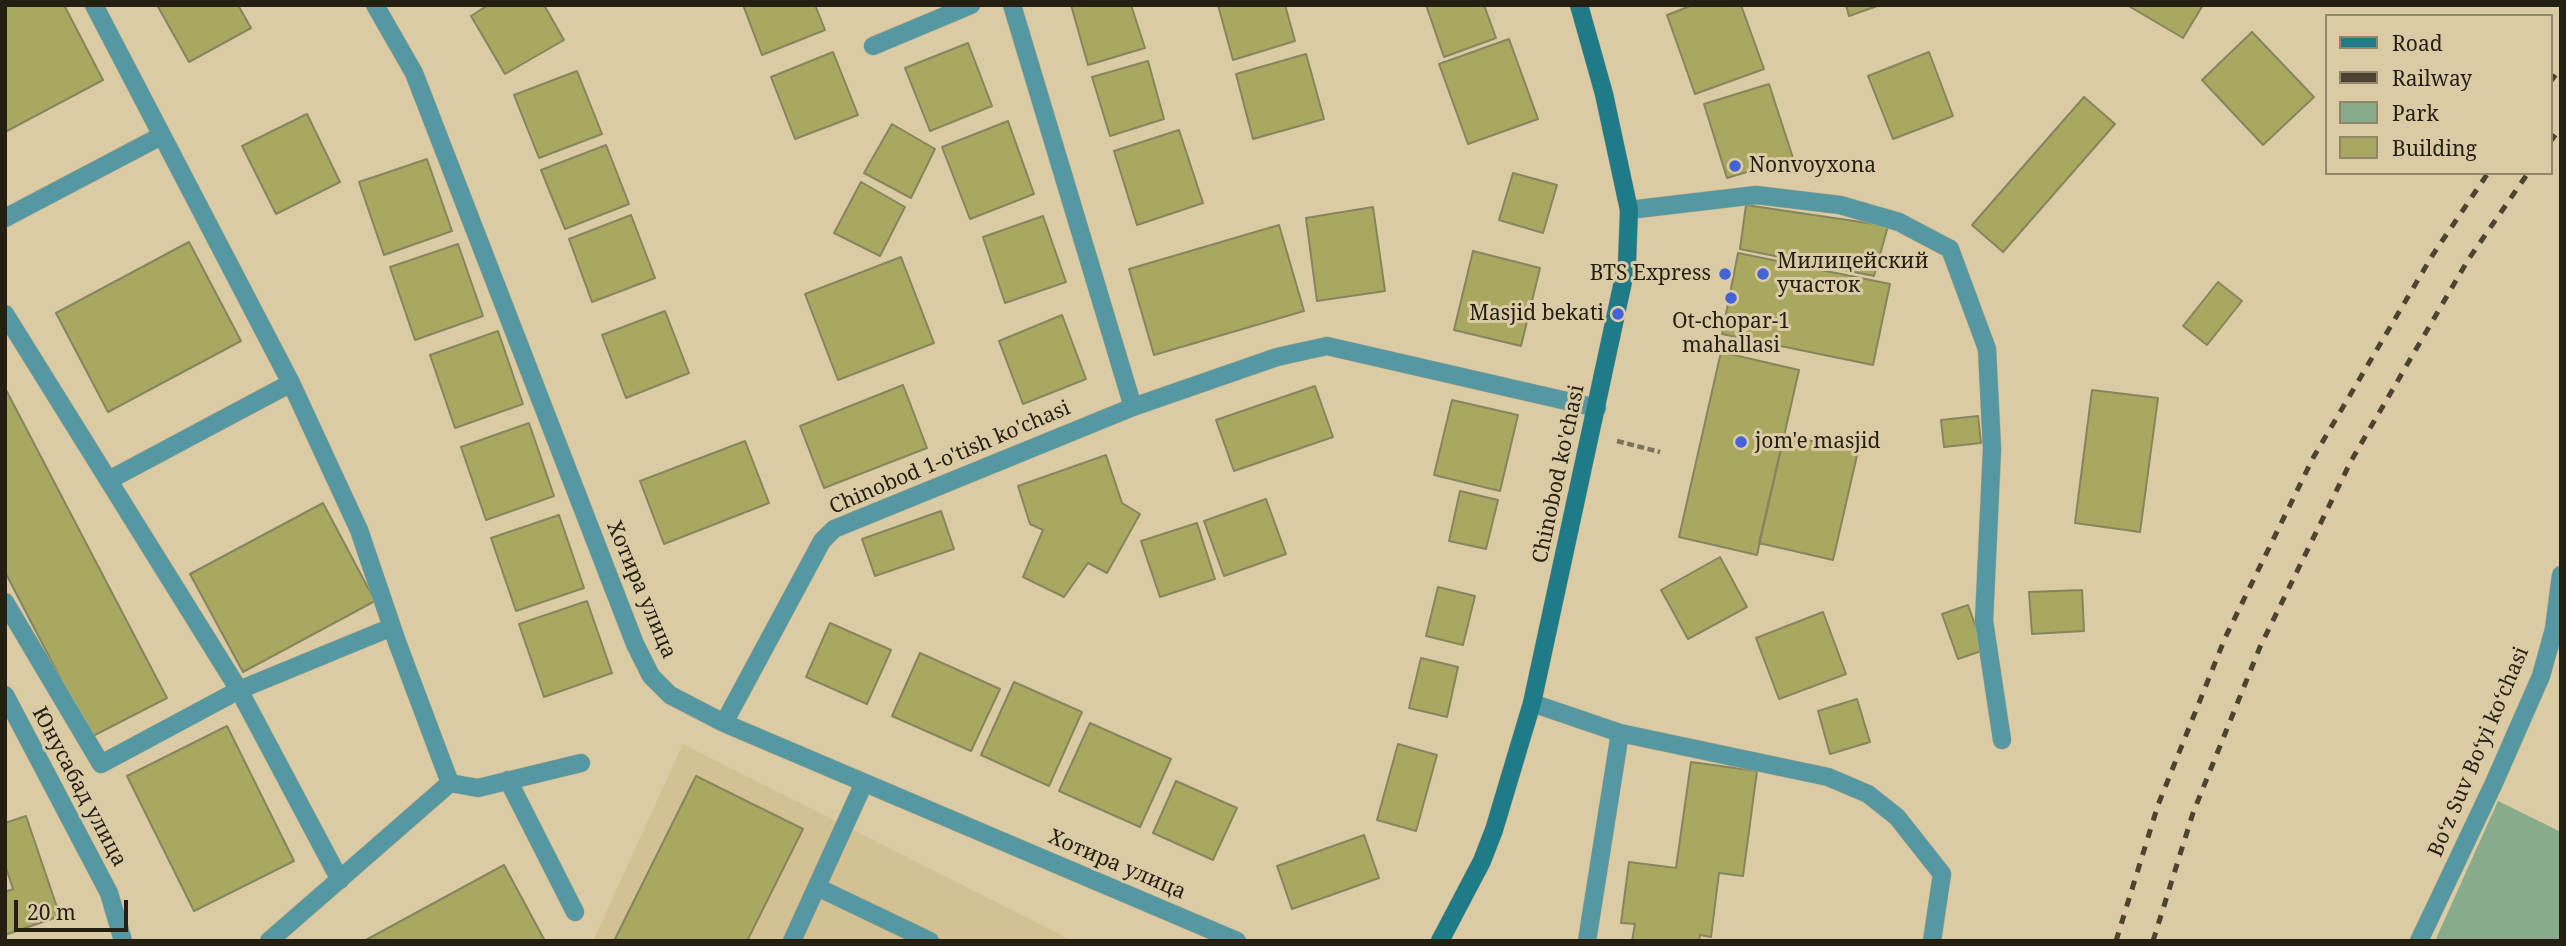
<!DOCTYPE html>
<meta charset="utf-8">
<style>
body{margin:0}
#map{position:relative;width:2566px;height:946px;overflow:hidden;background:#dbcba5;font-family:"Noto Serif",serif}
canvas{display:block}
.frame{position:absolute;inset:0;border:7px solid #251f11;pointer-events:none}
.legend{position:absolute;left:2325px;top:14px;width:228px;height:161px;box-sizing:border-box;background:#dbcba5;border:2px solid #92866a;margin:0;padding:9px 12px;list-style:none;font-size:21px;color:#251f11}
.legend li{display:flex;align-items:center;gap:14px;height:35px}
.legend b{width:35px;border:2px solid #92866a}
.scale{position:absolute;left:14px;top:900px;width:114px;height:32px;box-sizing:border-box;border:4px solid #251f11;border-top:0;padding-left:9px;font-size:21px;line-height:24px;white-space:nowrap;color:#251f11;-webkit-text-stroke:5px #dbcba5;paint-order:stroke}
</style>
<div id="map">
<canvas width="2566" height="946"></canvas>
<div class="frame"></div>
<ul class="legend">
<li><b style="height:9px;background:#1f7b87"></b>Road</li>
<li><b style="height:9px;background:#4c4431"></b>Railway</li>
<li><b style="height:19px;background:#87ab8b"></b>Park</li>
<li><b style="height:19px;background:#a9a861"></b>Building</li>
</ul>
<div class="scale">20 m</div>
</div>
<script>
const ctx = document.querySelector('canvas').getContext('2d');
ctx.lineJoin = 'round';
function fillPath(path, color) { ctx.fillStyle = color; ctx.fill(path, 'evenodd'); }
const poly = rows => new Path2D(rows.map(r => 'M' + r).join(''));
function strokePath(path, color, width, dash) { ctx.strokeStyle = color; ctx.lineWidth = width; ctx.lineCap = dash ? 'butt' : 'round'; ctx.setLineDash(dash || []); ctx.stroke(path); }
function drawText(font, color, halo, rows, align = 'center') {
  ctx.font = font + ' "Noto Serif",serif'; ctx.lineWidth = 6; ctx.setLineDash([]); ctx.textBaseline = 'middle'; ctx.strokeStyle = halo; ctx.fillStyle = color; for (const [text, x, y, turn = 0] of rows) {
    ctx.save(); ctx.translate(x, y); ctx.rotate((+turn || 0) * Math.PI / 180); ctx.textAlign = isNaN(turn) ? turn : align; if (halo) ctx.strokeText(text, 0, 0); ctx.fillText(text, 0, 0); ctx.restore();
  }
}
fillPath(poly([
 [683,744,1073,941,593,941]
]), '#d3c093');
fillPath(poly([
 [2498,801,2561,832,2561,941,2435,941]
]), '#87ab8b');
const building = poly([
 [64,5,103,80,5,132,5,6,64,5],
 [157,5,238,5,251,28,189,62,157,5],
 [488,5,544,5,564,40,505,74,471,16,488,5],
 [743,5,815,5,825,30,762,55,743,5],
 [1071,5,1131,5,1145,48,1088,65,1071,5],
 [1218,5,1285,5,1295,41,1233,60,1218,5],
 [1426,5,1484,5,1496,38,1444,57,1426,5],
 [1693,5,1741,5,1764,69,1695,94,1667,15,1693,5],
 [1846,5,1880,5,1849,16,1846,5],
 [2127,5,2203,5,2183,38,2127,5],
 [2252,32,2314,97,2263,145,2202,80,2252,32],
 [1509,39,1538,119,1468,144,1439,64,1509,39],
 [968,43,992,106,930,131,905,68,968,43],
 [833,52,858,115,795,139,771,77,833,52],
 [1929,52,1953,116,1893,139,1868,76,1929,52],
 [1306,54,1324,119,1253,139,1236,74,1306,54],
 [1148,61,1164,119,1110,136,1092,77,1148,61],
 [577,71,602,134,539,158,514,95,577,71],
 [1769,84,1793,158,1727,178,1704,104,1769,84],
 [2084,97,2115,124,2003,252,1972,225,2084,97],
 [307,114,340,182,276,214,242,146,307,114],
 [1008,121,1034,194,970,219,942,147,1008,121],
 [892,124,935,149,911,198,864,173,892,124],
 [1179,130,1203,203,1137,225,1114,151,1179,130],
 [606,145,629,204,565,229,541,170,606,145],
 [427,159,452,231,384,255,359,182,427,159],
 [1513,173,1557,185,1543,233,1499,220,1513,173],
 [861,182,905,207,880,256,834,233,861,182],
 [1746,205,1888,226,1874,276,1740,249,1746,205],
 [1373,207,1385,291,1317,301,1306,218,1373,207],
 [631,215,655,278,592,302,569,239,631,215],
 [1043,216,1066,282,1005,303,983,237,1043,216],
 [1279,225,1304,311,1154,355,1129,269,1279,225],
 [189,242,241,341,108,412,56,313,189,242],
 [458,244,483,316,415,340,390,267,458,244],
 [1473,251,1540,268,1521,346,1454,330,1473,251],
 [1738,253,1890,284,1873,365,1722,334,1738,253],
 [901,257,934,343,838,380,805,294,901,257],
 [2218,282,2242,301,2207,345,2183,326,2218,282],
 [665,311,689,373,626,398,602,335,665,311],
 [1062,315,1086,379,1023,404,999,341,1062,315],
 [498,331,523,404,455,428,430,355,498,331],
 [1721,352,1799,370,1757,555,1679,537,1721,352],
 [903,385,927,448,824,488,800,426,903,385],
 [1315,386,1333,437,1234,471,1216,420,1315,386],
 [5,388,167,698,91,737,5,572,5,388],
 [2092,390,2158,398,2140,532,2075,523,2092,390],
 [1452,400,1518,415,1500,491,1434,475,1452,400],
 [1978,416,1981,443,1944,447,1941,420,1978,416],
 [529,423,554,496,486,520,461,447,529,423],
 [1784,435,1858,451,1833,560,1759,543,1784,435],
 [745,441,769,503,664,544,640,481,745,441],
 [1106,455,1122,503,1140,514,1107,573,1088,563,1064,597,1023,577,1043,530,1030,524,1018,486,1106,455],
 [1460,491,1498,500,1486,549,1449,541,1460,491],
 [1266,499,1286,554,1224,576,1204,521,1266,499],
 [323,503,375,601,243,672,190,574,323,503],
 [941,511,954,549,875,576,862,539,941,511],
 [559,515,584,588,516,611,491,538,559,515],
 [1197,523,1215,579,1160,597,1141,541,1197,523],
 [1720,557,1747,607,1688,639,1661,590,1720,557],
 [1438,587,1475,596,1463,645,1426,636,1438,587],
 [2082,590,2084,631,2032,634,2029,592,2082,590],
 [587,601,612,673,544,697,519,624,587,601],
 [1968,605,1984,650,1958,659,1942,614,1968,605],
 [1823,612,1846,674,1779,699,1756,638,1823,612],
 [830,623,891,650,867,704,806,677,830,623],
 [920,653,1000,689,971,751,892,716,920,653],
 [1421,658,1458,667,1447,717,1409,708,1421,658],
 [1014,682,1082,712,1049,786,981,755,1014,682],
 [1857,699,1870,742,1830,754,1818,711,1857,699],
 [1090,723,1171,759,1140,827,1059,791,1090,723],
 [227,726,294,861,194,911,127,776,227,726],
 [1398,744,1437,755,1416,831,1377,820,1398,744],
 [1691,762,1757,771,1743,876,1719,873,1711,937,1700,935,1699,941,1632,941,1635,924,1621,923,1629,862,1676,868,1691,762],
 [696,776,803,829,747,941,614,941,696,776],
 [1176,781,1237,808,1213,860,1153,833,1176,781],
 [26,816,60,916,5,935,5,892,13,889,5,865,5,823,26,816],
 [1364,835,1379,878,1292,909,1277,866,1364,835],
 [504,865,545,941,364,941,504,865]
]);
fillPath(building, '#a9a861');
strokePath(building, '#85855f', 2);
const lane = poly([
 [94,5,291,383,359,530,397,642,450,783,478,788,581,763],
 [1629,210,1756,195,1840,205,1899,222,1950,249,1987,349,1992,449,1984,621,2002,740],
 [5,218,161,136],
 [5,314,239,690,101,764,5,602],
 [109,480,291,383],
 [1532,703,1620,733,1828,777,1868,794,1897,817,1942,874,1932,941],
 [508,780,575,912],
 [340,880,239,690,392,627],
 [817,887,930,941],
 [269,941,450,783],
 [792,941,864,783],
 [1587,941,1620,733]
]);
const street = poly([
 [375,5,414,73,635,644,651,676,670,695,724,723,1237,941],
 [1012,5,1133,407],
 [873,46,971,5],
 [5,695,109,893,123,941],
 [724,723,822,541,834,529,1133,407,1277,357,1327,346,1597,408],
 [2419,941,2494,783,2541,676,2554,629,2561,575]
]);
const secondary = poly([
 [1440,941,1482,861,1494,830,1532,703,1627,263,1629,210,1604,94,1579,5]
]);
strokePath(lane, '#b7a987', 19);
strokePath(street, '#b7a987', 19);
strokePath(secondary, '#b7a987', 19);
strokePath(poly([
 [1617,441,1660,452]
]), '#7d7359', 4.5, [7, 3.5]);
strokePath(lane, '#5698a2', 18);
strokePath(street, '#5698a2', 18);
strokePath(secondary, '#1f7b87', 18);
strokePath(poly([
 [2550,82,2561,68],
 [2550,142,2561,127],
 [2116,941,2158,805,2225,638,2313,458,2432,256,2488,173],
 [2153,941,2193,813,2260,647,2351,461,2468,260,2528,173]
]), '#4c4431', 5, [9, 9]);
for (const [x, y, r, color] of [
 [1735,166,7,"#4363d6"],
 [1725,274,7,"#4363d6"],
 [1763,274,7,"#4363d6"],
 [1731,298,7,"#4363d6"],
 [1618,314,7,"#4363d6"],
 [1741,442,7,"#4363d6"]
]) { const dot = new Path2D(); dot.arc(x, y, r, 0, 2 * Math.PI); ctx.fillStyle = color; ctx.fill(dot); strokePath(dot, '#dbcba5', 2.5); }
drawText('21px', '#251f11', '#dbcba5', [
 ["Nonvoyxona",1749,166],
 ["Милицейский",1777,262],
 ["участок",1777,286],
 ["BTS Express",1711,274,"right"],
 ["Masjid bekati",1604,314,"right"],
 ["Ot-chopar-1",1731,322,"center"],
 ["mahallasi",1731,346,"center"],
 ["jom'e masjid",1755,442]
], 'left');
drawText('21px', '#251f11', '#dbcba5', [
 ["Chinobod 1-o'tish ko'chasi",950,458,-23],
 ["Chinobod ko'chasi",1559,474,-78],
 ["Хотира улица",641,590,67],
 ["Boʻz Suv Boʻyi koʻchasi",2479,752,-67],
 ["Юнусабад улица",79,787,62],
 ["Хотира улица",1117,865,23]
]);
</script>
